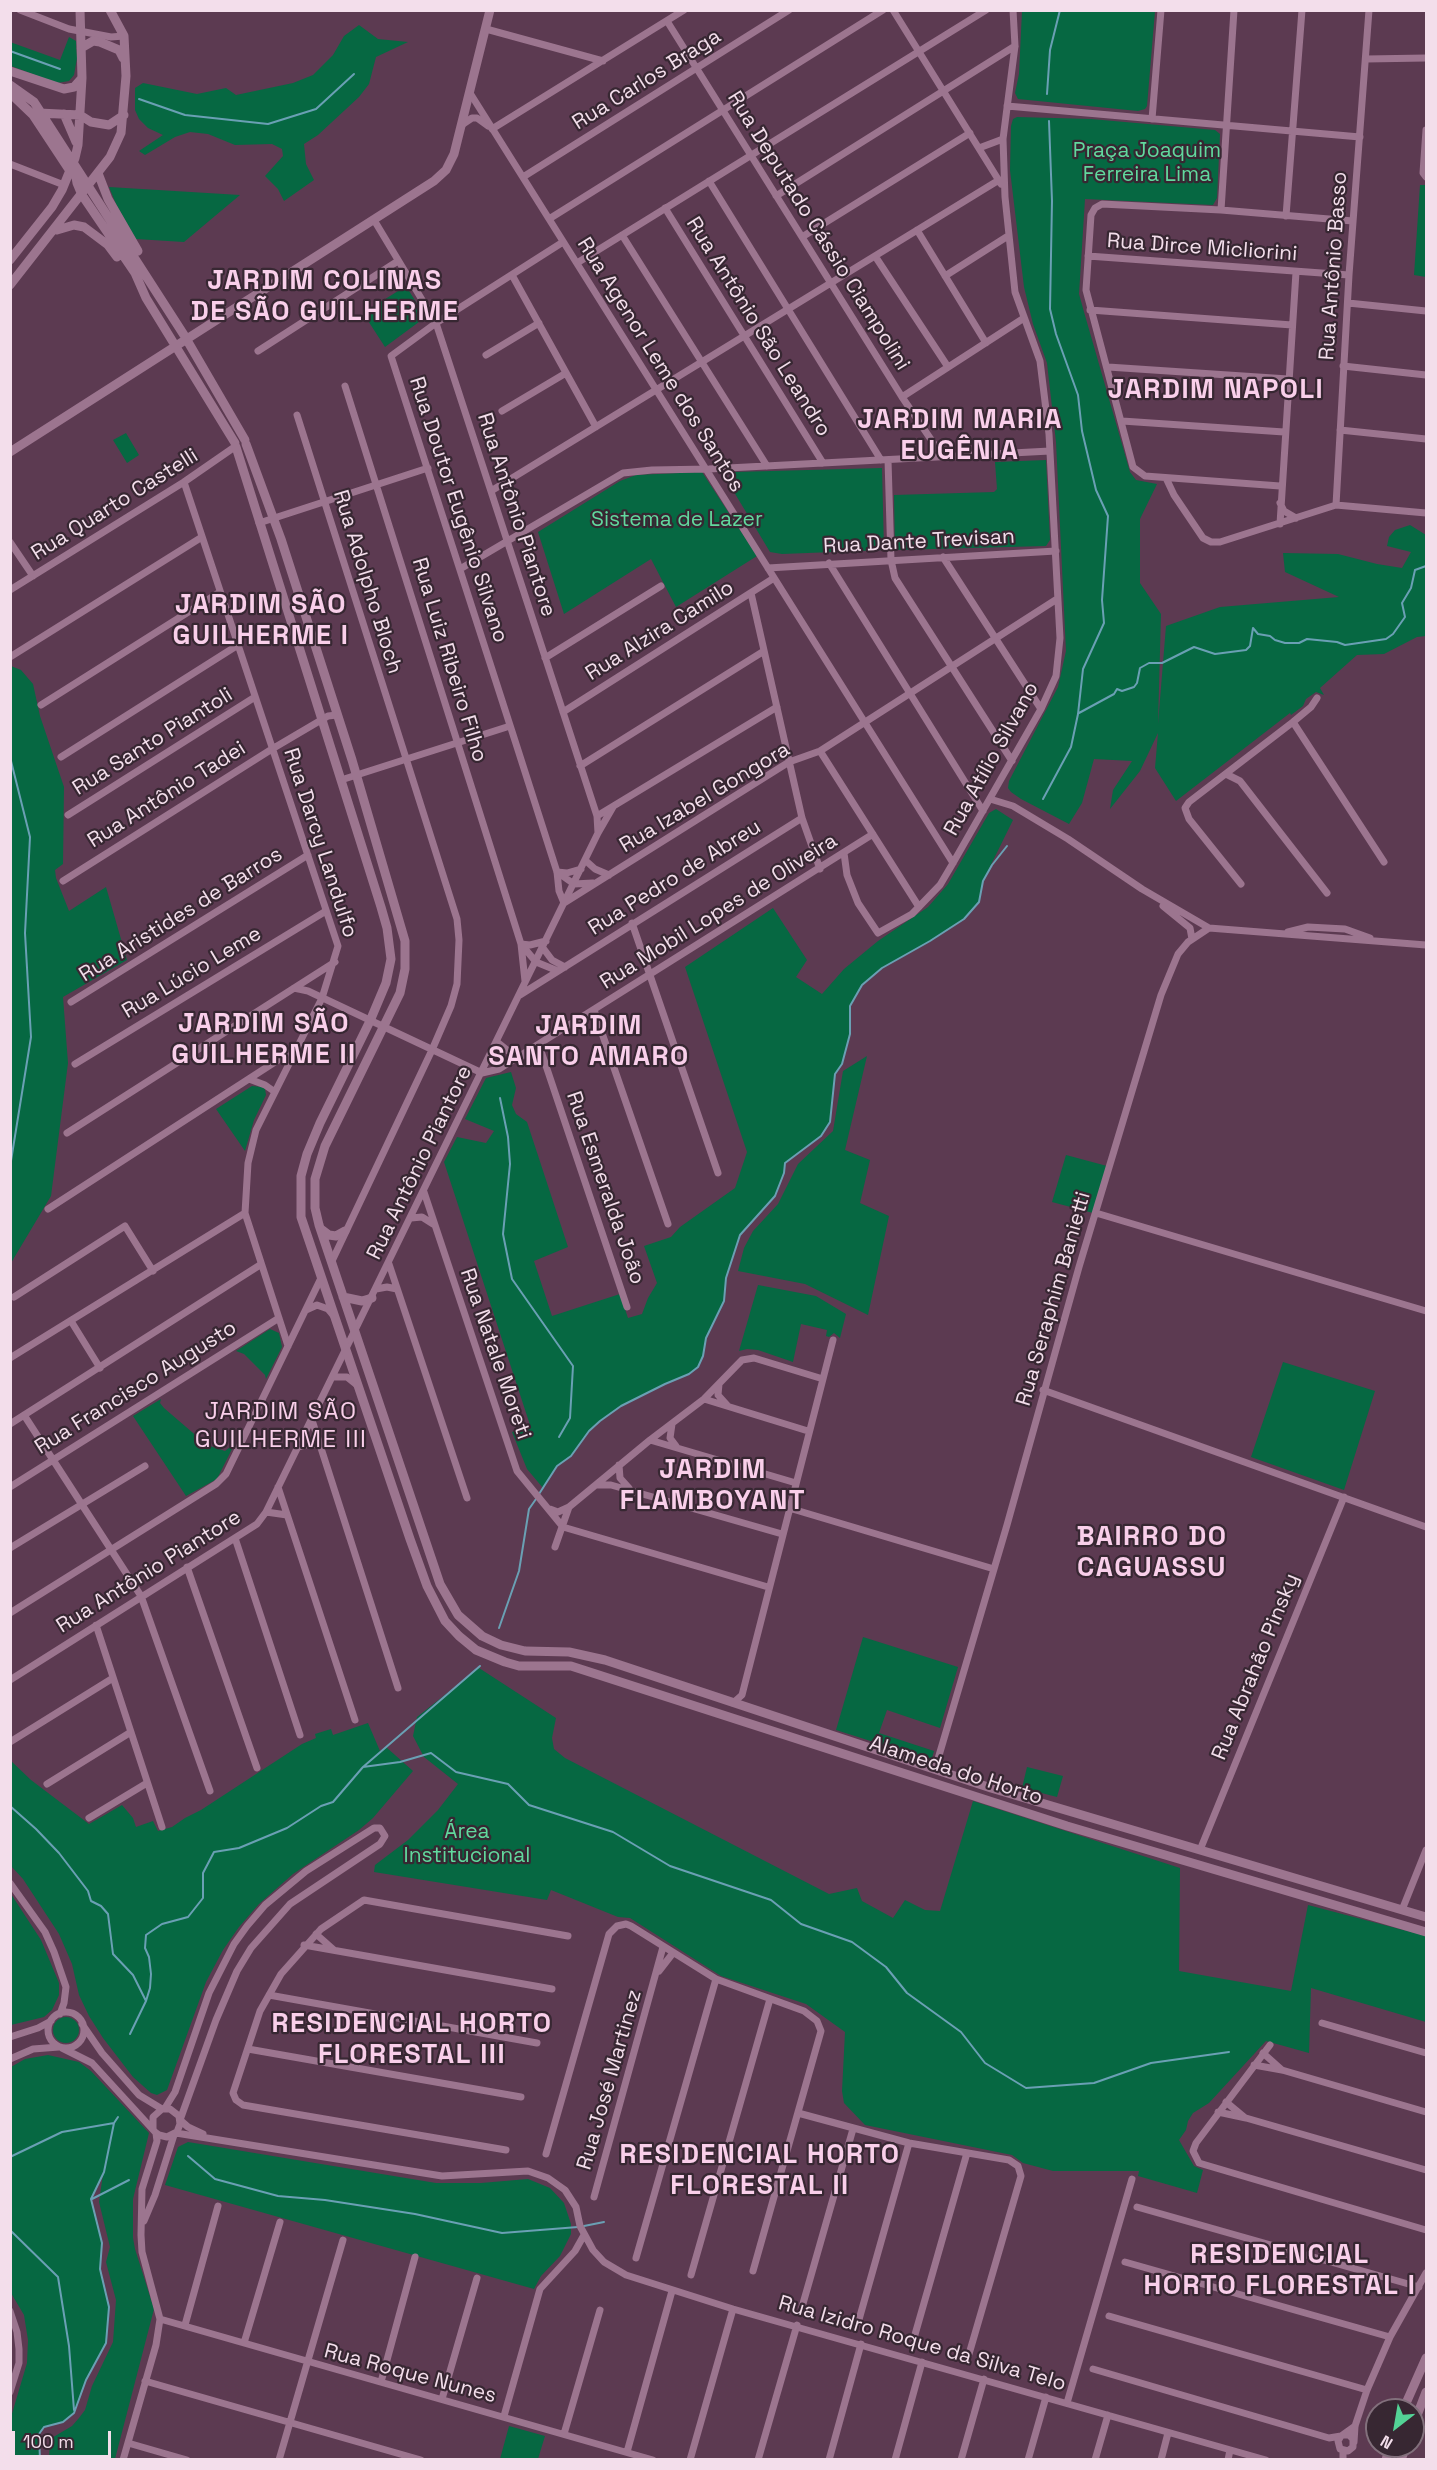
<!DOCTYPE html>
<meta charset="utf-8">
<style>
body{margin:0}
#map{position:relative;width:1437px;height:2470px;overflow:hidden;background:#5c3a51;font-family:"Space Grotesk",sans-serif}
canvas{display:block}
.frame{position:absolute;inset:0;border:12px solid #f3deeb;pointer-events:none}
.north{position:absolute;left:1365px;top:2398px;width:60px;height:60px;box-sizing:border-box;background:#372732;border:2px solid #82707c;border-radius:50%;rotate:211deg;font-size:16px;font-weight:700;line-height:24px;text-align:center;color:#f3deeb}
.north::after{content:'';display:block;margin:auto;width:21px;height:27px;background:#53d396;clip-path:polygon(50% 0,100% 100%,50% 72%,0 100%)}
.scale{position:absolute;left:12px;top:2431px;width:99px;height:27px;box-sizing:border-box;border:3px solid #f3deeb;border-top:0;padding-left:8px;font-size:18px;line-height:21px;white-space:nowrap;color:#f3deeb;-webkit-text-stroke:4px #372732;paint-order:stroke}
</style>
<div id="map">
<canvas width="1437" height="2470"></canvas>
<div class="frame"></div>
<div class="north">N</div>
<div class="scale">100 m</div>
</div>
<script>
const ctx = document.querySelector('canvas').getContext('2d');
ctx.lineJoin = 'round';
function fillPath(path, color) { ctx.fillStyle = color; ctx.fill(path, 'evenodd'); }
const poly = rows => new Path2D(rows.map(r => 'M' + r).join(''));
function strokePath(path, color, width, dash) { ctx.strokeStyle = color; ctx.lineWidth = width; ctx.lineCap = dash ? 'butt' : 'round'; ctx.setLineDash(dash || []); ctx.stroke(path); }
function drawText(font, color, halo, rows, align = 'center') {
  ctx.font = font + ' "Space Grotesk",sans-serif'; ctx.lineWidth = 4.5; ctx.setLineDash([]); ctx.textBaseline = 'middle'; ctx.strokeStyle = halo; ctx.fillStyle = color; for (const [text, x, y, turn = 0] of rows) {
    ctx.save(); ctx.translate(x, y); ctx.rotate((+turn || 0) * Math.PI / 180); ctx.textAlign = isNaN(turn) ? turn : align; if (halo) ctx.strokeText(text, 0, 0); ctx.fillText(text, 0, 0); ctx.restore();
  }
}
fillPath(poly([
 [1022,11,1155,11,1147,106,1145,109,1138,111,1018,99,1015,93,1019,74],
 [359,25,378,39,408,42,376,57,369,84,359,97,318,135,304,144,306,164,314,180,284,201,278,189,265,176,283,156,282,149,272,144,235,145,208,134,190,132,175,137,145,155,139,151,163,135,148,128,139,119,135,110,135,88,143,83,197,94,226,88,236,95,293,83,313,75,333,55,344,36],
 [69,37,76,41,77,58,74,75,69,81,57,83,11,66,10,42,60,60],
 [1017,117,1091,119,1215,130,1220,134,1217,198,1213,205,1085,199,1079,294,1084,312,1130,472,1136,480,1157,484,1140,519,1140,583,1161,614,1158,724,1166,626,1220,607,1339,597,1285,572,1283,553,1338,554,1377,564,1402,568,1411,552,1387,546,1389,537,1395,530,1410,525,1426,535,1426,636,1417,637,1384,654,1357,655,1320,688,1324,695,1316,692,1306,699,1303,706,1291,715,1290,713,1176,801,1155,768,1158,733,1140,771,1110,809,1113,790,1132,761,1094,759,1082,803,1069,824,1021,799,1011,792,1008,788,1009,781,1058,687,1066,651,1056,442,1047,363,1033,324,1024,287,1010,170,1011,126,1013,119],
 [1420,185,1426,185,1426,277,1414,275],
 [109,187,240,195,184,242,136,239,116,204],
 [406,286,424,315,423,319,385,347,363,313],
 [126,433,139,455,127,463,113,440],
 [1046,460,1050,540,1046,546,895,550,894,495,994,492,997,489,995,462],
 [882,468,884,550,782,554,770,552,728,482,730,475,734,472],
 [702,472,757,556,676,607,651,559,564,614,538,532,620,481,636,475],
 [11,666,21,670,33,684,40,716,64,787,63,864,55,870,56,878,69,911,106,887,127,960,63,997,68,1063,51,1196,11,1263],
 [996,809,1013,820,983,881,979,902,964,919,931,941,882,968,862,985,850,1006,850,1034,842,1064,835,1074,830,1122,821,1136,785,1163,784,1173,775,1196,740,1235,726,1278,724,1301,706,1338,703,1356,698,1367,689,1374,665,1384,621,1406,600,1421,589,1431,571,1456,557,1466,543,1488,527,1469,512,1432,530,1425,444,1162,457,1137,486,1143,494,1131,465,1119,486,1078,511,1072,516,1088,512,1105,516,1114,527,1122,568,1247,534,1261,552,1316,620,1294,628,1318,642,1314,648,1298,657,1283,644,1246,671,1237,680,1227,735,1188,747,1152,685,967,773,908,807,960,796,977,822,994,844,969,878,941,928,907,948,884,989,813],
 [867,1056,845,1150,870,1160,860,1203,889,1216,868,1315,805,1284,738,1271,744,1248,753,1231,778,1204,798,1164,833,1131,843,1071],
 [252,1086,262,1087,265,1089,266,1095,254,1120,245,1151,216,1109],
 [1066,1155,1107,1166,1093,1213,1052,1202],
 [758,1285,816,1296,846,1314,840,1338,834,1333,829,1337,826,1336,827,1330,801,1324,793,1362,758,1350,747,1349,739,1351],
 [270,1329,279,1333,282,1347,266,1379,265,1375,244,1354,236,1351],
 [1283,1362,1375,1391,1344,1490,1251,1457],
 [161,1399,160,1403,164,1408,207,1445,225,1451,235,1443,217,1479,186,1496,133,1416],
 [863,1637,958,1667,940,1728,887,1710,879,1733,934,1751,932,1758,927,1759,836,1730],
 [479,1668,556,1718,552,1738,554,1749,565,1758,829,1894,857,1888,862,1901,893,1918,905,1900,925,1910,940,1911,973,1801,1180,1868,1179,1971,1291,1991,1308,1905,1426,1936,1426,2022,1311,1988,1309,2053,1266,2041,1209,2103,1193,2113,1188,2121,1186,2130,1179,2140,1194,2166,1203,2170,1197,2193,1138,2176,1139,2171,1053,2171,1023,2163,1012,2155,865,2125,844,2103,842,2091,845,2032,806,2004,721,1976,630,1918,618,1917,551,1890,547,1900,374,1872,375,1865,408,1840,438,1810,458,1784,424,1757,413,1736,417,1717],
 [368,1723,380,1751,386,1747,413,1771,373,1818,359,1830,293,1874,259,1904,239,1927,223,1950,206,1982,167,2090,157,2095,151,2093,133,2077,103,2038,89,2016,79,1995,72,1964,59,1934,23,1879,11,1866,10,1760,31,1780,89,1824,122,1805,133,1818,136,1827,153,1821,158,1831,172,1827,185,1818,201,1810,302,1744,316,1738,315,1734,331,1729,333,1735],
 [1027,1767,1063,1776,1057,1797,1022,1788],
 [11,1894,41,1940,59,1983,59,1995,52,2010,44,2017,11,2025],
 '53 2030a13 13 0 1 1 26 0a13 13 0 1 1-26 0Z',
 [48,2055,79,2062,91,2071,149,2133,133,2199,133,2238,135,2249,154,2309,115,2459,49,2459,50,2439,72,2426,79,2418,85,2410,92,2386,113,2342,116,2300,106,2262,110,2247,99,2202,103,2174,91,2199,102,2243,100,2269,109,2307,106,2343,86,2380,74,2413,63,2422,44,2427,39,2433,40,2459,11,2459,11,2417,27,2363,28,2340,24,2315,11,2293,11,2067,25,2059],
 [188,2142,436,2183,481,2183,528,2179,550,2188,564,2203,571,2224,571,2234,560,2256,541,2276,534,2289,165,2185,178,2147],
 [509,2426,545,2436,538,2459,500,2459]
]), '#066842');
strokePath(poly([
 [10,51,60,69],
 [1047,94,1050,50,1060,10],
 [139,99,185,115,268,124,316,109,354,74],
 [1079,713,1114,694,1117,689,1122,691,1134,687,1137,683,1140,668,1149,663,1162,663,1194,647,1215,654,1246,650,1250,646,1253,628,1258,634,1270,636,1275,640,1285,643,1299,643,1307,639,1337,642,1345,645,1386,639,1393,634,1405,617,1402,603,1411,588,1415,570,1426,566],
 [10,757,30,837,25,933,31,1037,10,1167],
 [1043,799,1071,747,1078,714,1083,669,1104,623,1102,600,1108,516,1096,490,1082,431,1078,395,1056,334,1050,309,1052,201,1049,121],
 [500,1098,508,1137,510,1164,503,1234,512,1279,573,1366,570,1418,559,1437],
 [539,1494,557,1466,571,1456,589,1431,600,1421,621,1406,665,1384,689,1374,698,1367,703,1356,706,1338,724,1301,726,1278,740,1235,775,1196,784,1173,785,1163,821,1136,830,1122,835,1074,842,1064,850,1034,850,1006,862,985,882,968,930,941,964,919,979,902,983,881,992,865,1007,846],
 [499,1628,519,1571,529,1509,536,1499],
 [363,1767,400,1762,431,1753,456,1772,508,1784,529,1805,613,1832,670,1866,771,1900,801,1924,852,1942,886,1967,907,1993,961,2032,985,2063,1026,2088,1094,2083,1151,2063,1229,2052],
 [10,1806,36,1829,59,1853,88,1891,91,1901,101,1906,108,1914,113,1954,133,1975,146,2001],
 [130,2034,146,2001,150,1988,151,1974,149,1957,145,1948,146,1935,162,1924,188,1917,203,1898,203,1873,214,1852,239,1848,287,1828,321,1806,333,1802,363,1767,480,1666],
 [188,2156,215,2179,278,2196,325,2200,415,2214,502,2233,578,2227],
 [10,2157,62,2132,114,2123],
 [92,2199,129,2180],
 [584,2226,604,2222],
 [10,2230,58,2277,69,2346,74,2410],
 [40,2460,39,2434,44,2427,63,2422,74,2413,86,2380,106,2343,109,2307,100,2269,102,2243,91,2199,104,2172,114,2123,118,2117]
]), '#6aa0b4', 2);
strokePath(poly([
 [20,10,69,29,111,37,124,36],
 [893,10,1001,184],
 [667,21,902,397,943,457],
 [486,29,603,61],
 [1366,59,1426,58],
 [470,93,953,863],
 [1007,106,1360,137],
 [1152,119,1161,10],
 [463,124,472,118,477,118,488,126],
 [492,129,684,10],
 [1426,130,1423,173,1426,177],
 [979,148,1003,139],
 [10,164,64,185],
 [523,177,789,10],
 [709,181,881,460],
 [776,196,1015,46],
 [665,208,823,463],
 [1221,210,1234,10],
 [1286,216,1302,10],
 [549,219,883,10],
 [917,230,986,343],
 [622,235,767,466],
 [802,237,970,133],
 [563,242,436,323,391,356,518,750,557,872,559,891,564,903,789,762,820,751,1057,599],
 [875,256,948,367],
 [1088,256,1349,275],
 [577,263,986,10],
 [512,275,596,427],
 [945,276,1008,236],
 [1348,303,1426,311],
 [1090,310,1292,325],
 [258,351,398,261],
 [486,355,539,323],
 [1343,366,1426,375],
 [1108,367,1288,379],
 [345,386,521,944,536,962,558,971],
 [902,397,1024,318],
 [502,411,566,373],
 [297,415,457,919,459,940,457,984,451,1006,432,1050,332,1261],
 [1122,421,1284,432],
 [1340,430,1426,439],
 [888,460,891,560,895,578,1012,761],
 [1166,478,1174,495,1203,538,1211,542,1220,542,1336,505,1426,513],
 [184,482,338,946,322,998,256,1130,248,1163,245,1213,288,1346],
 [1280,486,1145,476,1133,467,1086,290,1091,215,1095,208,1102,204,1221,210,1353,221],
 [491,491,999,180],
 [1280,503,1284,511,1296,518],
 [1336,505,1349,275,1369,10],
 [259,523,428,468],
 [1280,524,1296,272],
 [10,542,33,576],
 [943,557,1041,709],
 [829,563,983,811],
 [768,568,1056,551],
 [460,569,623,473,652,470,709,469,1050,451],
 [10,590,184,482,236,446],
 [751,593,802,818,820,869],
 [10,657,202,537],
 [545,658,661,586],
 [41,705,220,592],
 [563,712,774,578],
 [1293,722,1384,862],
 [820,751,919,907],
 [61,757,238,645],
 [580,766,764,651],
 [1226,774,1240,781,1327,893],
 [341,780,510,726],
 [990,799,1013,806,1068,839,1142,889,1209,928],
 [68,815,255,697],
 [597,816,777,707],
 [598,833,613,807],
 [844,853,847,875,858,903,878,933,912,914,940,885,953,863,1041,709,1056,676,1060,638,1049,434,1040,361,1015,292,1005,197,1003,139,1015,46,1013,10],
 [585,860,595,869,609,875],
 [557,872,574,884,593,883],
 [557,872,567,873,581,869],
 [63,881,272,749,328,716,337,715],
 [1241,884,1189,819,1185,808,1189,802,1293,722,1311,707,1317,698],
 [1163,906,1190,928,1192,939],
 [632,923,718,1173],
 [1288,932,1308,927,1345,929,1370,938],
 [543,948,552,960,565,967],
 [525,981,521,944,530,945,546,941],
 [294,988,308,991,482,1073,499,1069,873,834],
 [520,995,802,818],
 [71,1002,308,855],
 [594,1010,668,1224],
 [497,1042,512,1054,522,1056],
 [539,1045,627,1307],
 [75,1064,326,911],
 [249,1079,265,1085,275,1092],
 [67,1133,335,962],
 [424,1192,517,1471,563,1527,768,1587],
 [48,1209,295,1049],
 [1096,1213,1426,1311],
 [411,1218,422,1217,433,1224],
 [389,1264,467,1498],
 [376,1289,387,1287,397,1289],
 [14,1297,125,1226,153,1271],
 [306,1310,317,1305,328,1309,333,1315],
 [71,1321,100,1368],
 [10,1358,245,1213],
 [333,1377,347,1377,357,1385],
 [719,1384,718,1395,727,1405],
 [1043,1390,1426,1527],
 [704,1399,808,1431],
 [24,1415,141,1596,210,1791],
 [312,1420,398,1688],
 [10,1424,260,1265],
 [672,1424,670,1438,676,1446],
 [650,1440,796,1483],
 [298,1447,309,1444,320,1445],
 [619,1465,620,1478,629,1488],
 [597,1485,611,1485,782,1534],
 [10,1487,279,1318],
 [278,1487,355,1720],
 [789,1508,994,1569],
 [550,1509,558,1512,569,1507,650,1440,704,1399,742,1360,754,1358,823,1379],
 [266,1512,287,1515],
 [235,1538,300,1735],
 [555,1547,569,1507],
 [10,1548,145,1466],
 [187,1567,257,1768],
 [10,1613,216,1484,226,1474,321,1278],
 [96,1625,162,1827],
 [10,1680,257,1524,266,1512,598,833,597,816,436,323,374,220],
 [733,1703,742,1695,833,1340],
 [10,1742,113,1678],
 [935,1769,1007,1525,1079,1267,1161,995,1178,954,1188,942,1209,928,1426,945],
 [47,1784,131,1732],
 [89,1818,147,1783],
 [1200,1850,1344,1497],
 [10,1883,45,1932,54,1952,66,1987,64,2003,60,2014],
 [1402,1910,1426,1850],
 [316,1934,334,1950],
 [304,1945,552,1989],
 [659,1971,673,1953],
 [269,1995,537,2043],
 '48 2030a18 18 0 1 1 36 0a18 18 0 1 1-36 0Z',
 [1322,2023,1426,2053],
 [82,2024,102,2053,139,2095,162,2109],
 [10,2037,38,2028,51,2021],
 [1270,2045,1196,2143,1193,2151,1199,2163,1426,2230],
 [62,2048,92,2063,156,2133,159,2135,167,2137,177,2132,180,2124,179,2116,170,2109,162,2109,153,2117,153,2129],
 [248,2049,521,2097],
 [1263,2053,1282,2070],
 [10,2059,33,2049,59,2047],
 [1254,2065,1282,2070,1426,2112],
 [1226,2102,1244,2117],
 [165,2108,175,2092,209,1993,234,1944,247,1926,265,1905,306,1871,374,1828,380,1828,385,1836,380,1844,290,1904,251,1948,237,1971,216,2020,180,2120,188,2127,203,2134],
 [1218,2112,1246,2118,1426,2170],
 [798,2113,909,2143,1009,2160,1018,2166,1021,2176,969,2354],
 [176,2133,442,2176,528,2171,548,2178,565,2190,576,2207,580,2226,593,2250,604,2262,626,2275,733,2309,1266,2460],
 [506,2150,243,2105,236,2100,233,2093,260,2011,281,1974,321,1929,364,1900,568,1936],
 [546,2154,609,1934,617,1926,626,1924,631,1926,716,1979,804,2011,817,2021,821,2031,753,2271],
 [594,2197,663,1947],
 [1137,2207,1419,2287],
 [144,2221,155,2195,174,2135],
 [636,2258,716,1979],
 [1125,2262,1390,2337],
 [691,2275,770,1999],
 [802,2307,853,2129],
 [10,2311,17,2332,19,2349,19,2363,10,2392],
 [1109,2316,1367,2390],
 [160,2319,653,2460],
 [858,2323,909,2143],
 [185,2325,218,2206],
 [914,2338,967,2153],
 [244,2343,280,2222],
 [1093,2369,1329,2438,1341,2436],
 [145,2381,421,2460],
 [381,2382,415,2257],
 [442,2399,477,2278],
 [1067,2403,1132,2179],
 [504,2416,540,2289,575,2251,584,2235],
 [564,2434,600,2310],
 [1344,2435,1349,2435,1353,2439,1353,2447,1348,2451,1340,2449,1338,2441,1341,2436,1355,2426],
 [1354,2442,1355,2426,1367,2390,1390,2337,1426,2273],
 [128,2443,187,2460],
 [1343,2450,1343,2460],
 [627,2452,672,2291],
 [123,2460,156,2345,160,2319,142,2252,141,2235,142,2189,157,2141,156,2133],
 [279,2460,343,2240],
 [690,2460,733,2309],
 [758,2460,797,2325],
 [829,2460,861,2344],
 [895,2460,922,2362],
 [961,2460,984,2379],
 [1028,2460,1046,2397],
 [1095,2460,1108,2415],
 [1161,2460,1168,2433],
 [1228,2460,1230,2450]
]), '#9c758f', 7);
strokePath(poly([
 [81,48,93,41,100,42,119,50,123,58],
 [10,71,64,89,74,87,82,78],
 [10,85,34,102,184,335,245,440],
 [10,93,33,115,72,174],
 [39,113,80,115,91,122,109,125,124,115],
 [64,114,76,142],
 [74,166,77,183,82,195,135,273,146,298,235,443],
 [98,173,108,199,138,251],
 [57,230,74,225,84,227,108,245,117,257],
 [10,260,52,207,62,190,75,158,78,145,82,78,80,10],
 [10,285,110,157,121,133,126,76,124,36,110,10],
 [246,444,281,539,352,760,405,941,405,969,400,993,325,1146,315,1179,315,1208,319,1225,440,1584,458,1615,482,1636,501,1645,525,1651,569,1652,605,1660,991,1788,1426,1917],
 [236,447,381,907,387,928,391,959,386,983,370,1021,320,1123,307,1154,301,1176,301,1217,410,1539,427,1586,445,1621,459,1636,476,1650,505,1662,519,1666,571,1666,1067,1826,1426,1932],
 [10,452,434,181,446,170,454,154,490,10],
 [321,1229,329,1235,336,1236,345,1231],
 [343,1297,362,1301,372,1298],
 [1403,2410,1426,2358],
 [1413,2426,1426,2392],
 [1386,2460,1390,2446],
 [1401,2460,1406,2446]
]), '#9c758f', 9);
drawText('21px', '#f3deeb', '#372732', [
 ["Rua Carlos Braga",647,80,-32],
 ["Rua Deputado Cássio Ciampolini",818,231,58],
 ["Rua Dirce Micliorini",1202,248,4],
 ["Rua Antônio Basso",1334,266,-86],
 ["Rua Antônio São Leandro",758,327,58],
 ["Rua Agenor Leme dos Santos",660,365,58],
 ["Rua Quarto Castelli",115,505,-32],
 ["Rua Doutor Eugênio Silvano",458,510,72],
 ["Rua Antônio Piantore",516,515,72],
 ["Rua Dante Trevisan",919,542,-3],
 ["Rua Adolpho Bloch",367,582,73],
 ["Rua Alzira Camilo",660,631,-32],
 ["Rua Luiz Ribeiro Filho",449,660,73],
 ["Rua Santo Piantoli",153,742,-32],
 ["Rua Atílio Silvano",992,759,-61],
 ["Rua Antônio Tadei",167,795,-32],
 ["Rua Izabel Gongora",705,798,-31],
 ["Rua Darcy Landulfo",320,843,72],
 ["Rua Pedro de Abreu",675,878,-32],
 ["Rua Mobil Lopes de Oliveira",719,912,-32],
 ["Rua Aristides de Barros",181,915,-32],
 ["Rua Lúcio Leme",192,973,-31],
 ["Rua Antônio Piantore",420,1163,-64],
 ["Rua Esmeralda João",605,1188,71],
 ["Rua Seraphim Banietti",1054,1299,-74],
 ["Rua Natale Moreti",495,1354,71],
 ["Rua Francisco Augusto",136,1388,-32],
 ["Rua Antônio Piantore",149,1572,-32],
 ["Rua Abrahão Pinsky",1256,1667,-68],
 ["Alameda do Horto",956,1771,18],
 ["Rua José Martinez",610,2080,-74],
 ["Rua Izidro Roque da Silva Telo",922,2344,16],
 ["Rua Roque Nunes",410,2374,15]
]);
drawText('21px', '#61d99e', '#372732', [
 ["Praça Joaquim",1147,151],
 ["Ferreira Lima",1147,175],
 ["Sistema de Lazer",677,520],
 ["Área",467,1832],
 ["Institucional",467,1856]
]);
ctx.letterSpacing = '1.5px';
drawText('24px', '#f9cfea', '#372732', [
 ["JARDIM SÃO",281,1412],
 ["GUILHERME III",281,1440]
]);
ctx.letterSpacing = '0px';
ctx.letterSpacing = '1.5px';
drawText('bold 27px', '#f9cfea', '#372732', [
 ["JARDIM COLINAS",325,282],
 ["DE SÃO GUILHERME",325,313],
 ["JARDIM NAPOLI",1216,391],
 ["JARDIM MARIA",960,421],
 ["EUGÊNIA",960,452],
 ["JARDIM SÃO",261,606],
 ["GUILHERME I",261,637],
 ["JARDIM SÃO",264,1025],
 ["GUILHERME II",264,1056],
 ["JARDIM",589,1027],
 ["SANTO AMARO",589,1058],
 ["JARDIM",713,1471],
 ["FLAMBOYANT",713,1502],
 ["BAIRRO DO",1152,1538],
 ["CAGUASSU",1152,1569],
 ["RESIDENCIAL HORTO",412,2025],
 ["FLORESTAL III",412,2056],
 ["RESIDENCIAL HORTO",760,2156],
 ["FLORESTAL II",760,2187],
 ["RESIDENCIAL",1280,2256],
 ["HORTO FLORESTAL I",1280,2287]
]);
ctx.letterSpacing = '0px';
</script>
